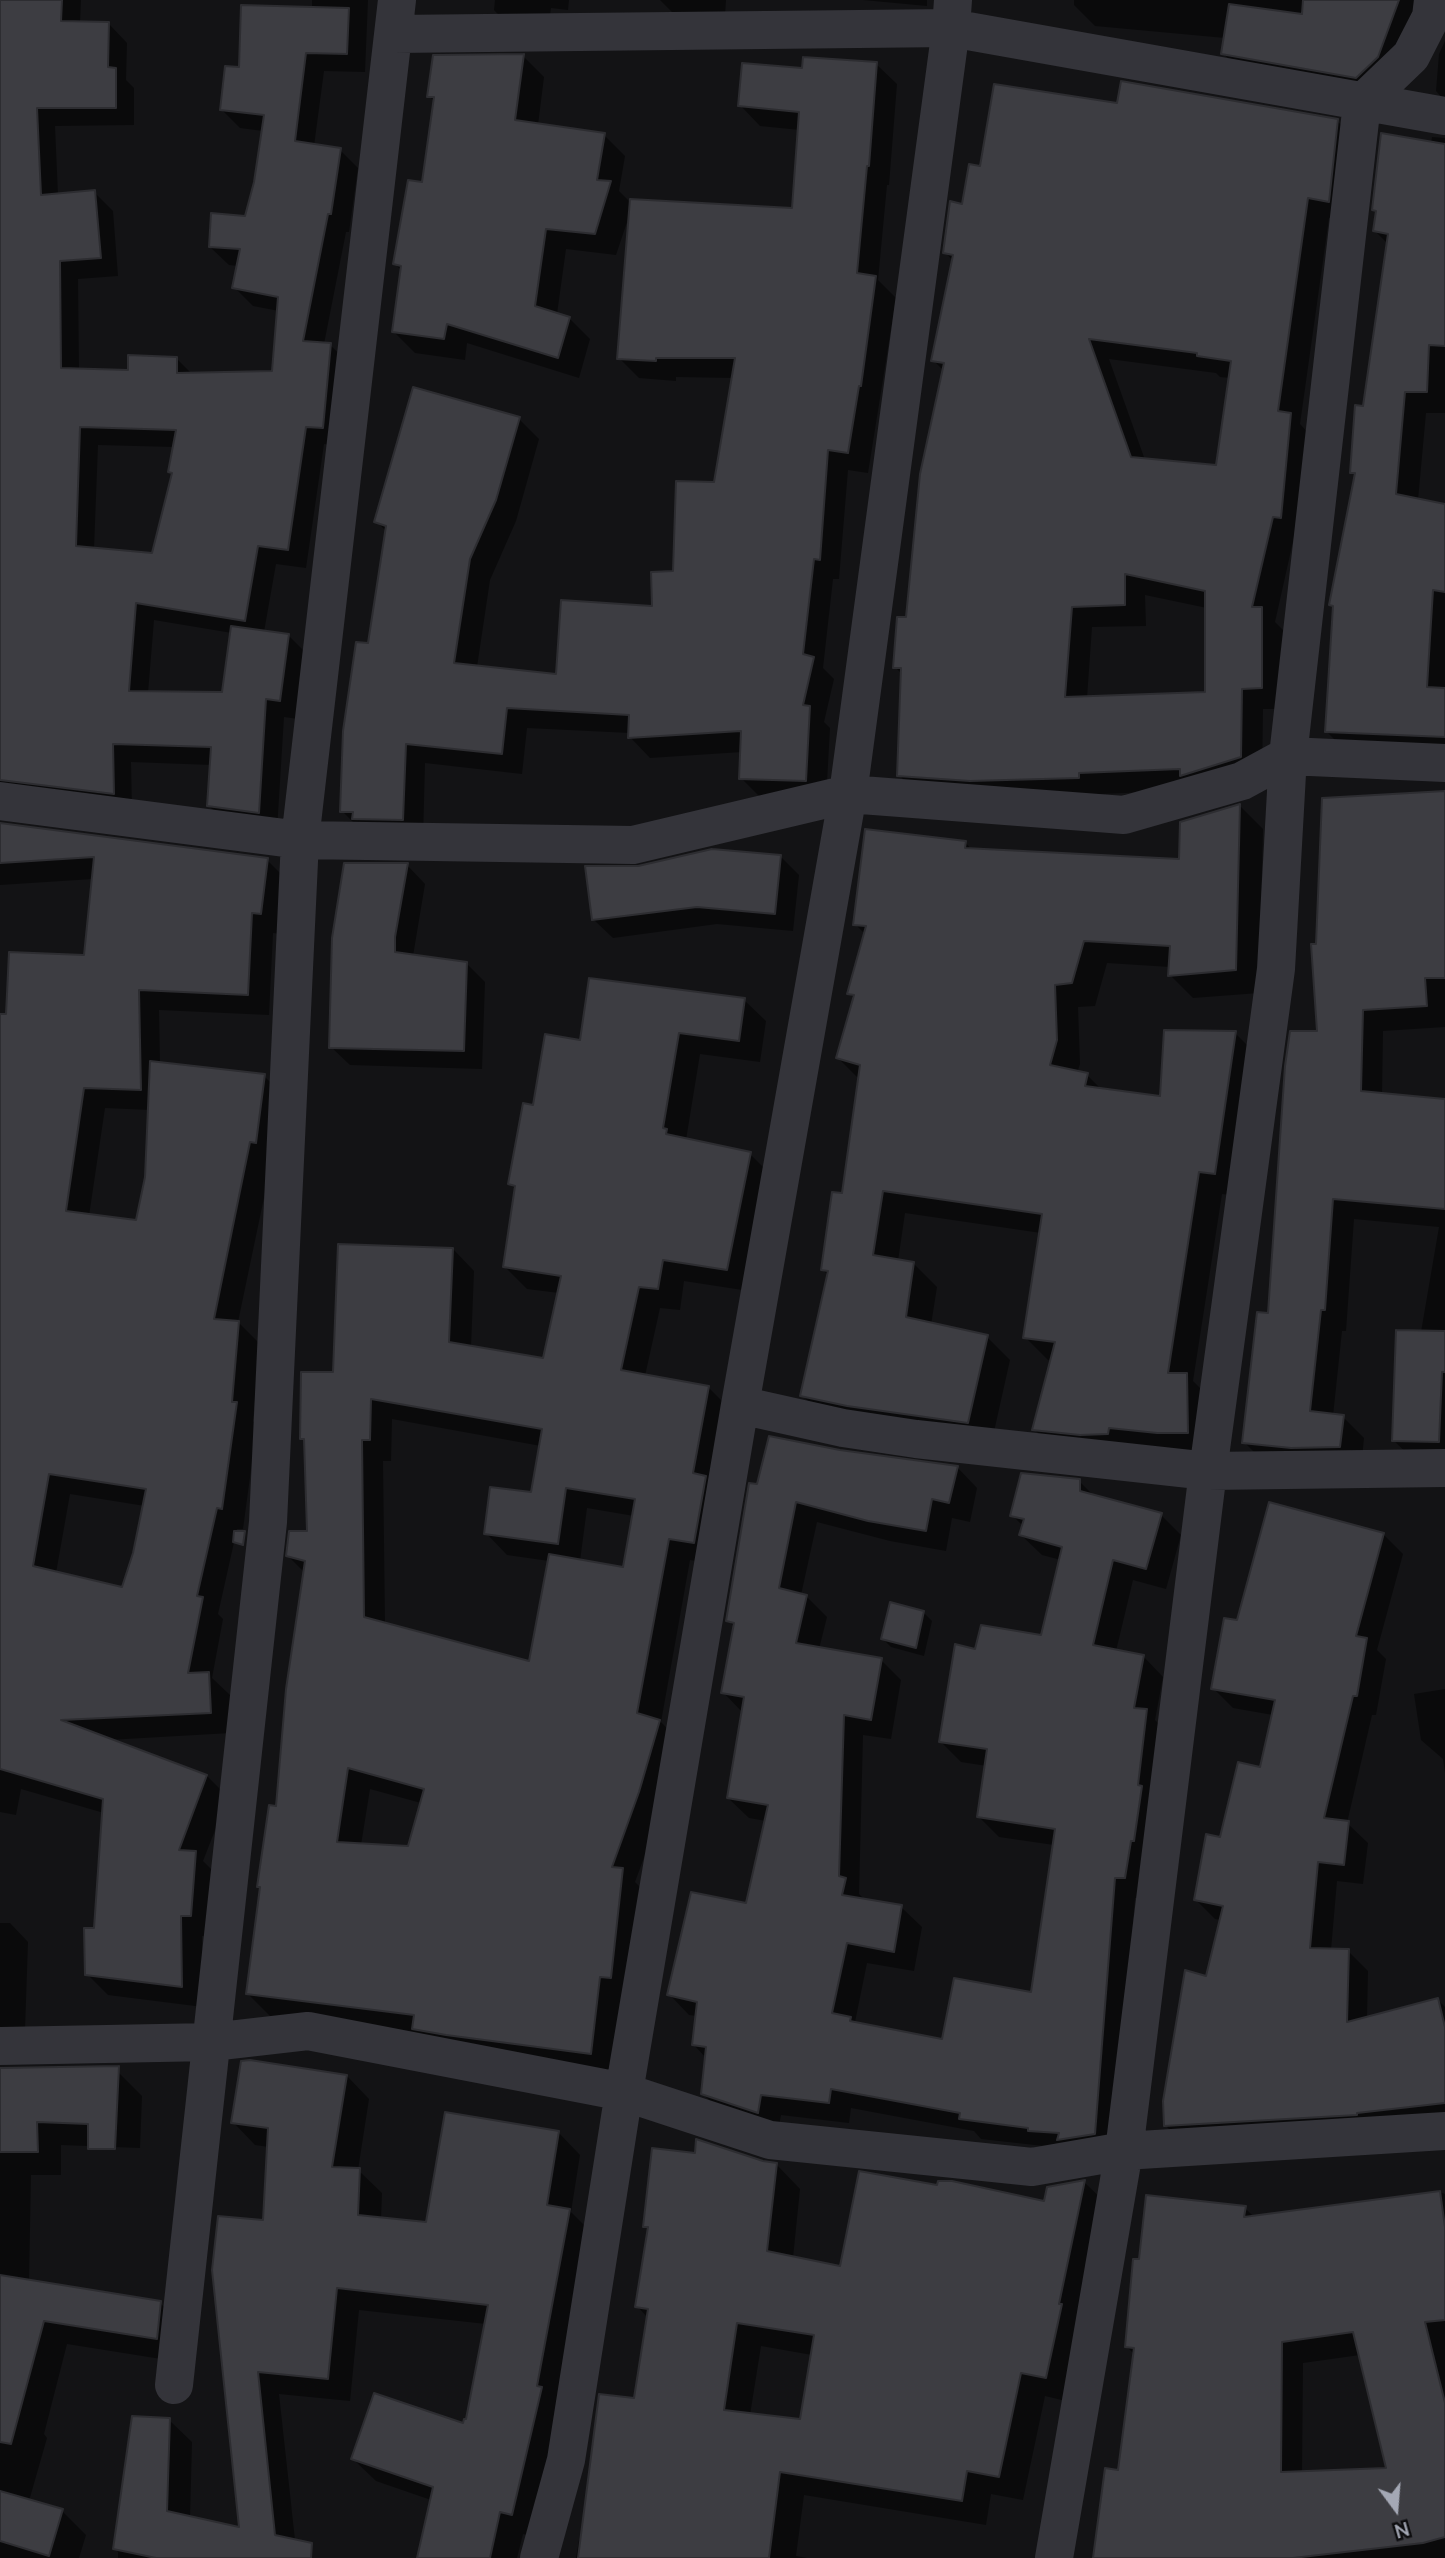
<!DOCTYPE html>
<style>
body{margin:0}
#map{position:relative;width:1445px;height:2558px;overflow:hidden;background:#131315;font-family:"Nunito Sans",sans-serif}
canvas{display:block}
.north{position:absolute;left:1361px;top:2474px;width:70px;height:70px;-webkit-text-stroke:5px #0e0e10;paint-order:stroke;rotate:164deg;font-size:19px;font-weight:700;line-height:28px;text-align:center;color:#a4a8b5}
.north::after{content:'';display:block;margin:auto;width:24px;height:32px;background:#a4a8b5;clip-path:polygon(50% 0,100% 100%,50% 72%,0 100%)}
</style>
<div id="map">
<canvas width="1445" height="2558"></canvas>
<div class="north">N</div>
</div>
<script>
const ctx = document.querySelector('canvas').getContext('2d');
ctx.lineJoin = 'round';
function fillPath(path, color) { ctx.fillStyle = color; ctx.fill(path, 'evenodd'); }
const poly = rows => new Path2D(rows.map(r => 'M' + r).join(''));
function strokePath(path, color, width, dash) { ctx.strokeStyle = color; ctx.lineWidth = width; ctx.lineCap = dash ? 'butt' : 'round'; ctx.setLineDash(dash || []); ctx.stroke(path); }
fillPath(poly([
 [0,0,81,0,80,23,109,24,127,43,126,80,134,88,134,125,55,126,58,195,94,192,113,211,118,276,78,279,79,371,129,372,176,358,192,374,273,373,279,311,253,306,234,287,238,266,229,265,210,247,246,218,255,183,263,131,240,128,222,110,240,69,312,9,312,0,368,0,365,72,324,71,314,146,340,150,358,168,349,232,346,232,324,344,330,345,349,363,341,446,324,444,306,568,276,564,264,632,288,635,307,654,298,719,284,717,277,830,227,824,208,805,212,765,131,762,132,811,0,808],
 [98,445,174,447,170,472,173,475,153,554,94,549],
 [154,620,232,633,224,694,148,693],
 [495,0,569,0,568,10,551,8,548,29,512,29,494,10],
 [660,0,726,0,725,16,674,14],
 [863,0,927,0,927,6],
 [1074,0,1428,0,1378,99,1244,75,1223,53,1225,38,1095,26,1074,5],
 [1445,41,1445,101,1436,91,1439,54],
 [523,56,544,77,538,125,604,135,625,156,619,191,631,203,793,210,800,130,760,126,740,105,804,70,876,64,897,84,889,185,887,185,878,280,896,298,868,473,848,470,839,579,833,579,823,668,834,679,824,722,830,728,826,801,761,798,741,778,742,752,650,758,630,737,630,733,527,728,522,774,425,763,423,839,362,831,342,811,387,532,376,521,519,419,539,439,516,521,490,580,477,667,558,676,654,608,675,572,716,484,734,378,676,377,676,381,639,378,619,358,630,213,616,255,566,249,557,314,569,318,590,339,579,378,467,343,465,360,415,353,394,332,402,271,395,264,423,184,435,102,429,96],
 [1118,105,1337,121,1359,142,1350,222,1329,218,1300,424,1311,436,1294,537,1275,622,1283,630,1282,709,1263,709,1262,778,1197,790,1100,794,920,796,899,775,902,674,895,667,908,619,944,371,933,360,953,261,945,252,981,168],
 [1109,359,1216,373,1220,377,1230,378,1218,467,1145,460],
 [1145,595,1207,608,1207,693,1087,698,1092,627,1146,626],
 [1432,137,1445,138,1445,413,1426,413,1418,500,1445,505,1445,757,1348,753,1327,732,1334,608,1331,605,1356,476,1352,472,1364,408,1388,244,1375,231,1378,213,1374,209,1431,144],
 [1445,793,1445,1027,1383,1031,1382,1095,1445,1100,1445,1462,1415,1461,1393,1440,1421,1332,1439,1227,1354,1219,1346,1331,1342,1331,1333,1416,1343,1417,1364,1438,1361,1468,1265,1463,1244,1442,1269,1315,1319,1033,1318,946],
 [1240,806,1263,829,1259,993,1193,998,1170,975,1170,967,1107,963,1095,1006,1078,1007,1080,1064,1077,1073,1087,1075,1102,1090,1161,1098,1235,1033,1258,1056,1238,1196,1222,1194,1193,1381,1210,1398,1210,1456,1057,1452,1034,1429,1052,1361,1048,1360,1025,1337,1041,1233,905,1213,898,1261,914,1264,937,1287,931,1325,987,1337,1010,1360,991,1445,825,1419,802,1395,829,1276,823,1270,843,1195,860,1080,838,1058,855,999,849,993,866,935,855,924,965,842,972,850,1181,861],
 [0,825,267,860,288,881,281,934,273,933,269,1015,159,1010,160,1064,264,1076,285,1097,238,1322,260,1344,253,1421,257,1425,243,1529,237,1529,218,1614,223,1619,212,1678,230,1695,231,1733,108,1740,207,1776,228,1797,203,1861,216,1874,212,1937,202,1936,203,2007,108,1995,87,1974,96,1930,104,1813,21,1789,16,1815,0,1812,0,1016,8,1016,86,957,93,879,0,885],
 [105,1108,150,1110,147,1177,137,1222,89,1216],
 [70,1494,145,1506,127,1590,56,1573],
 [781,857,799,875,793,931,717,924,613,938,594,920,638,868],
 [407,865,425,884,413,956,466,963,485,982,482,1069,350,1065,331,1047],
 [744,1000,766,1021,760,1062,700,1054,686,1140,750,1154,772,1176,749,1291,684,1281,680,1310,660,1308,645,1376,708,1387,730,1409,716,1564,690,1560,661,1722,681,1743,660,1814,635,1882,644,1891,612,2075,420,2034,270,2016,248,1994,262,1889,259,1886,278,1808,305,1573,288,1556,308,1532,306,1442,301,1438,335,1374,453,1249,474,1271,471,1347,544,1360,559,1293,527,1289,505,1267,516,1190,510,1184,535,1107,581,1042],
 [392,1419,541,1446,533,1494,486,1533,507,1555,549,1561,531,1663,385,1624,383,1461,391,1461],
 [587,1508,634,1516,625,1569,580,1561],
 [370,1789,421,1803,409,1848,361,1845],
 [839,1451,957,1467,977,1488,970,1522,952,1518,946,1551,890,1541,817,1522,801,1595,806,1596,827,1617,819,1649,881,1660,901,1680,891,1739,863,1735,859,1894,866,1901,901,1907,922,1927,914,1971,867,1963,855,2022,944,2041,1033,1994,1054,1845,999,1837,979,1817,987,1766,961,1762,941,1742,976,1651,1043,1637,1061,1560,1042,1555,1021,1535,1024,1527,1012,1515,1079,1481,1096,1498,1161,1515,1181,1535,1166,1589,1133,1580,1116,1651,1143,1656,1163,1677,1155,1720,1167,1732,1145,1898,1135,1898,1115,2154,981,2139,974,2131,851,2108,849,2123,781,2115,778,2132,723,2114,703,2094,706,2058,694,2045,697,2016,689,2015,669,1994,747,1905,766,1821,749,1818,728,1798,743,1713,723,1692,735,1628,728,1620,758,1486],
 [1383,1534,1403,1554,1377,1650,1386,1659,1376,1715,1372,1715,1347,1823,1368,1843,1363,1884,1337,1881,1331,1950,1348,1951,1368,1971,1367,2018,1438,2000,1445,2007,1445,2124,1185,2145,1165,2125,1221,1920,1215,1919,1195,1899,1221,1839,1261,1769,1273,1715,1233,1708,1213,1688,1238,1622],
 [923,1612,932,1621,924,1656,891,1647,882,1638],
 [1445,1689,1445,1773,1443,1759,1421,1740,1414,1694],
 [0,1923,10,1923,28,1942,25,2030,0,2029],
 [118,2072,142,2096,140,2148,61,2145,61,2175,31,2175,29,2281,160,2303,184,2326,180,2362,67,2344,44,2434,47,2438,29,2501,62,2511,86,2535,79,2558,0,2558,0,2073],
 [347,2076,369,2099,358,2170,382,2193,381,2219,428,2224,558,2132,580,2155,571,2212,592,2233,534,2537,523,2534,517,2558,418,2558,431,2500,376,2481,353,2459,464,2425,468,2422,486,2324,359,2310,350,2401,279,2394,297,2558,118,2558,118,2552,115,2548,169,2420,192,2442,190,2518,241,2529,269,2147,255,2145,233,2122],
 [763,2162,776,2164,800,2189,793,2258,841,2268,1045,2203,1084,2182,1109,2206,1070,2402,1045,2396,1023,2500,991,2494,986,2525,804,2495,796,2556,807,2558,576,2558,579,2540,582,2541,636,2400,648,2318,637,2306,649,2230,645,2226],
 [761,2346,812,2355,801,2421,750,2415],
 [1440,2192,1445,2194,1445,2558,1095,2558,1120,2472,1135,2355,1127,2347,1140,2261,1245,2208,1255,2218],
 [1360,2355,1389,2470,1302,2473,1303,2363]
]), '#0007');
const building = poly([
 [0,0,62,0,61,21,109,22,108,67,116,68,116,108,37,108,41,195,95,190,101,258,60,261,61,368,128,370,128,355,177,357,177,373,272,371,278,297,232,288,240,249,209,247,211,213,245,216,254,182,264,115,220,110,225,66,239,67,241,5,349,8,347,54,306,53,295,141,341,148,331,214,328,214,303,341,331,343,323,428,306,427,288,550,258,546,245,621,136,603,129,691,222,692,231,626,289,634,280,701,266,699,259,813,207,806,211,747,113,744,114,794,0,780,0,0],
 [80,427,176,430,168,472,172,473,152,553,76,546,80,427],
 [1303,0,1399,0,1378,57,1356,78,1221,54,1229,4,1302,14,1303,0],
 [524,54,515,120,605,133,597,180,611,181,595,234,546,229,535,306,570,317,558,358,447,324,444,339,392,332,401,266,393,264,408,180,422,182,434,97,427,97,433,55,524,54],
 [803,57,877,62,869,166,867,166,857,273,876,276,861,386,859,386,848,453,828,450,820,560,814,559,803,654,814,657,803,705,810,706,806,781,739,779,741,731,628,738,629,715,507,708,502,754,406,744,403,820,352,819,353,812,340,812,343,731,356,642,368,643,386,526,374,522,413,387,520,417,496,500,470,559,454,663,556,674,561,600,652,606,651,572,673,571,676,481,714,482,735,358,656,358,656,361,617,359,630,199,792,208,799,112,738,106,742,63,802,68,803,57],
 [1121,81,1338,119,1329,202,1308,198,1278,411,1291,413,1281,518,1273,517,1252,607,1262,607,1262,688,1242,689,1241,757,1180,776,1180,769,1079,773,1079,778,970,781,897,776,901,668,893,668,897,617,906,617,920,474,944,363,931,361,953,255,943,253,950,201,962,204,969,164,980,166,994,84,1117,103,1121,81],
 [1089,339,1197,353,1197,356,1231,361,1216,465,1131,457,1089,339],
 [1125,574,1205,591,1205,692,1065,697,1072,607,1125,605,1125,574],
 [1381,133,1445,144,1445,346,1429,345,1427,392,1405,392,1396,494,1445,504,1445,592,1433,590,1427,687,1445,688,1445,737,1325,732,1333,606,1329,605,1355,473,1350,473,1355,405,1363,406,1388,234,1373,231,1376,211,1372,210,1381,133],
 [1445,791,1445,978,1425,978,1427,1006,1363,1010,1361,1091,1445,1099,1445,1209,1333,1199,1325,1310,1321,1310,1310,1411,1344,1415,1340,1447,1291,1448,1242,1443,1257,1312,1268,1313,1285,1066,1290,1031,1317,1031,1311,944,1316,944,1322,798,1445,791],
 [1240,804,1236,970,1168,976,1170,946,1084,941,1072,983,1055,985,1057,1040,1050,1065,1088,1073,1085,1086,1160,1096,1164,1030,1236,1031,1215,1174,1199,1172,1168,1373,1187,1373,1188,1433,1157,1433,1109,1428,1108,1434,1080,1435,1032,1430,1055,1342,1023,1338,1042,1214,883,1191,873,1255,914,1262,906,1317,988,1335,968,1423,847,1406,800,1396,828,1271,821,1270,832,1192,842,1193,860,1065,836,1058,854,995,847,994,866,926,853,925,865,829,966,841,965,848,1179,859,1180,822,1240,804],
 [0,823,268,858,261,914,252,913,248,995,139,990,141,1090,84,1088,66,1211,136,1220,145,1177,150,1061,265,1074,256,1143,250,1142,214,1319,239,1321,232,1402,237,1402,222,1509,217,1508,197,1596,203,1597,188,1673,209,1672,211,1713,61,1720,207,1775,179,1850,196,1851,191,1916,181,1916,182,1987,85,1975,84,1928,94,1928,103,1799,0,1769,0,1014,6,1014,9,952,84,955,94,857,0,863,0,823],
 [49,1474,146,1489,133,1553,122,1587,33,1566,49,1474],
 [712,849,781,855,775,914,697,907,592,920,585,866,638,866,712,849],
 [344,863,408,863,395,937,395,952,467,962,464,1051,329,1048,332,938,344,863],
 [589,978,745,998,739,1041,679,1033,663,1128,667,1129,666,1134,751,1152,727,1270,663,1260,658,1289,639,1287,621,1370,709,1386,693,1473,706,1476,694,1543,669,1539,637,1713,660,1720,639,1792,612,1867,623,1868,611,1978,600,1977,591,2054,446,2035,412,2029,414,2015,246,1994,260,1887,257,1887,269,1805,276,1806,286,1689,305,1561,286,1556,289,1531,307,1531,304,1439,300,1439,301,1372,333,1372,338,1244,453,1248,449,1342,543,1358,561,1276,503,1267,515,1186,508,1184,523,1103,533,1105,545,1034,580,1040,589,978],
 [371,1399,542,1429,531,1492,490,1487,484,1534,558,1544,566,1488,635,1499,623,1567,549,1554,529,1661,364,1617,362,1440,370,1440,371,1399],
 [348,1768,424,1789,408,1846,337,1842,348,1768],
 [1396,1330,1445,1331,1445,1372,1442,1372,1439,1442,1392,1441,1396,1330],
 [769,1436,840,1450,958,1466,949,1503,932,1499,926,1531,868,1521,796,1502,779,1588,807,1595,796,1643,882,1658,871,1720,844,1715,839,1876,846,1878,842,1895,902,1905,894,1952,847,1943,832,2013,851,2017,850,2021,942,2039,954,1978,1031,1992,1055,1829,977,1817,987,1749,939,1742,955,1644,975,1649,981,1625,1041,1635,1062,1547,1019,1535,1024,1519,1010,1516,1021,1473,1080,1479,1080,1491,1162,1513,1146,1569,1113,1560,1093,1645,1144,1655,1134,1708,1147,1709,1138,1785,1142,1786,1134,1841,1131,1841,1125,1878,1115,1878,1095,2134,1057,2140,1059,2133,1028,2131,1028,2128,959,2119,960,2113,831,2089,829,2103,761,2095,758,2113,701,2094,706,2047,692,2045,697,2002,667,1995,691,1892,746,1903,768,1805,727,1798,744,1697,721,1693,734,1623,726,1621,749,1483,757,1484,769,1436],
 [1269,1502,1384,1533,1356,1636,1367,1638,1357,1696,1353,1696,1324,1818,1349,1821,1344,1865,1318,1862,1310,1948,1349,1949,1347,2022,1438,1998,1445,2027,1445,2103,1357,2113,1357,2115,1164,2126,1163,2101,1185,1970,1206,1976,1223,1906,1194,1900,1206,1834,1220,1837,1238,1762,1260,1767,1275,1700,1211,1689,1224,1618,1237,1620,1269,1502],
 [234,1531,245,1531,243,1545,233,1542,234,1531],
 [890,1602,924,1611,916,1648,881,1639,890,1602],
 [250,2060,347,2075,332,2167,360,2168,358,2215,426,2222,445,2112,559,2131,547,2205,570,2209,537,2386,542,2387,512,2515,500,2512,490,2558,417,2558,433,2487,351,2459,374,2393,463,2423,464,2419,466,2419,488,2305,337,2288,328,2379,258,2372,275,2535,312,2543,311,2558,156,2558,113,2549,132,2416,170,2418,167,2511,239,2527,212,2270,218,2216,263,2220,268,2128,231,2123,241,2061,250,2060],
 [119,2066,115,2149,88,2149,88,2124,37,2122,38,2152,0,2152,0,2068,119,2066],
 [696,2139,763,2161,777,2163,767,2251,840,2266,859,2171,937,2185,938,2181,952,2181,1044,2201,1047,2187,1085,2180,1059,2304,1062,2304,1046,2378,1021,2373,999,2477,967,2471,962,2501,780,2472,769,2558,578,2558,599,2394,634,2398,648,2309,635,2307,648,2227,643,2227,652,2148,695,2153,696,2139],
 [737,2323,814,2335,800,2419,724,2410,737,2323],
 [1440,2191,1445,2227,1445,2320,1425,2322,1445,2403,1445,2537,1423,2543,1293,2558,1093,2558,1105,2468,1118,2470,1134,2348,1125,2347,1133,2259,1139,2259,1146,2195,1246,2206,1244,2217,1440,2191],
 [1353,2332,1386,2468,1281,2472,1282,2342,1353,2332],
 [0,2275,161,2301,157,2339,44,2321,11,2444,0,2442,0,2275],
 [0,2491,63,2509,49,2556,0,2541,0,2491]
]);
fillPath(building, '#3d3d42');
strokePath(building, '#2d2d31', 2);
strokePath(poly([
 [394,34,951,28,1445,116],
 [0,801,300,840,633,845,848,794,1124,815,1242,781,1288,756,1445,763],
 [740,1405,843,1428,916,1439,1208,1471,1445,1468],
 [0,2046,212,2042,308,2031,624,2092,770,2140,1032,2167,1124,2151,1445,2131],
 [174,2385,268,1522,300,840,397,0],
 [539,2558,566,2460,624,2092,740,1405,848,794,951,28,953,0],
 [1054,2558,1124,2151,1208,1471,1276,969,1288,756,1362,103,1411,56,1431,17,1433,0]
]), '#34343a', 38);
</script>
